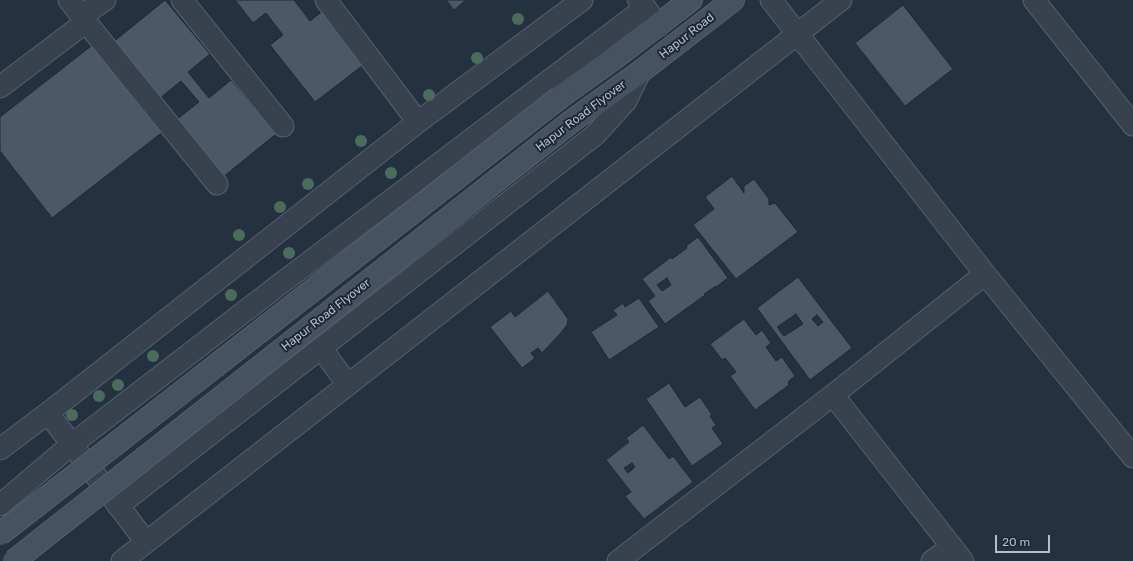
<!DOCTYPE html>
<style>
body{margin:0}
#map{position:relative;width:1133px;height:561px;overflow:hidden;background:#24313f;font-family:Rubik,sans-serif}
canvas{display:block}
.scale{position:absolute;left:995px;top:535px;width:55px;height:18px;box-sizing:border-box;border:2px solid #b4bdca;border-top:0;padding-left:5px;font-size:12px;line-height:14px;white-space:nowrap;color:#b4bdca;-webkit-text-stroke:3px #1d2734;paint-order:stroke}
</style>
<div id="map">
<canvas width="1133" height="561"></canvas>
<div class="scale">20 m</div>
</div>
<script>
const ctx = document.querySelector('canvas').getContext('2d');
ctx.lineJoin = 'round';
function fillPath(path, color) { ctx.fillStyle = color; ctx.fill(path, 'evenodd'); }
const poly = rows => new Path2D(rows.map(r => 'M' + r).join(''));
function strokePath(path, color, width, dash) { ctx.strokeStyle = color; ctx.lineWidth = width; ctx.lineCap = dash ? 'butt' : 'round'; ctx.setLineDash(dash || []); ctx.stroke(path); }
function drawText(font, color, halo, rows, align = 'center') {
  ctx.font = font + ' Rubik,sans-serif'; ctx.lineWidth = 4; ctx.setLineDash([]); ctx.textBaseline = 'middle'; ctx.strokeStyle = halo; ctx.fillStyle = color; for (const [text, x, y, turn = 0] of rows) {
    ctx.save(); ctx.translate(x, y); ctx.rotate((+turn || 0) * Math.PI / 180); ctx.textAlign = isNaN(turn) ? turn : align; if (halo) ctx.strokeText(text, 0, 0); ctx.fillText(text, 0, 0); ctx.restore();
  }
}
const building = poly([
 [165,0,210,54,188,72,209,98,231,80,276,134,223,177,176,120,199,102,181,81,159,99,112,43,165,0],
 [235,0,294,0,310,21,324,10,366,63,315,102,270,45,283,35,266,13,253,23,235,0],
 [446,0,466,0,454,10,446,0],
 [903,5,953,69,905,106,855,43,903,5],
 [95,43,164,131,52,218,0,151,0,117,95,43],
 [732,176,744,193,744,186,754,179,769,199,769,205,775,203,798,232,736,279,693,225,714,209,705,197,732,176],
 [698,237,728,278,716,287,716,286,704,294,705,295,665,324,648,301,655,296,642,279,671,257,672,259,687,248,686,246,698,237],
 [667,278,671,285,662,291,657,285,667,278],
 [798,277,852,348,810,380,757,308,798,277],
 [796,314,803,324,784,336,777,327,796,314],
 [817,315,823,322,818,326,812,319,817,315],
 [548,291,568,319,567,325,560,334,542,353,538,348,531,353,535,358,522,368,490,327,511,311,515,317,548,291],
 [639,298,659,327,609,360,591,332,617,315,613,310,623,303,625,307,639,298],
 [744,319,756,335,762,330,771,343,766,347,776,361,782,357,795,376,788,382,789,385,755,410,730,376,736,372,725,358,722,360,710,344,744,319],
 [669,383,685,407,700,397,712,415,710,416,716,425,712,428,723,444,692,466,646,399,669,383],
 [643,425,669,459,673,456,693,482,644,519,625,496,631,492,606,460,629,442,626,438,643,425],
 [632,463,635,467,628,473,624,468,632,463]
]);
fillPath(building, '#4a5868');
strokePath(building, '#1f2936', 1);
const minor = poly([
 [69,0,86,22,86,13,105,0],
 [182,0,283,126],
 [326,0,418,122],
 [771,0,985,274,1133,457],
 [1034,0,1133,125],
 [0,87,86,22,217,184],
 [321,348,348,385],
 [833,395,963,561],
 [48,413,146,542],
 [0,449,48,413,418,122,582,0],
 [0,505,71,445,275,288,645,8],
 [118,506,595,135,626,101,640,72],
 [122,561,841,0],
 [618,561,833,395,985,274],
 [932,561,952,547]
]);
const tertiary = poly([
 [639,0,658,26]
]);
const secondary = poly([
 [559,98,616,57,691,0],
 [572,121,640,72,733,0]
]);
strokePath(minor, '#56606d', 23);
strokePath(tertiary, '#56606d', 24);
strokePath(secondary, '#56606d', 24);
strokePath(minor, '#38424f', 21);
strokePath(tertiary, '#38424f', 22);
strokePath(secondary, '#465262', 22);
const secondaryBridge = poly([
 [0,534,559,98],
 [14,561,572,121]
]);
strokePath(secondaryBridge, '#56606d', 24, []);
strokePath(secondaryBridge, '#465262', 22);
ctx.fillStyle = '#4b6b5d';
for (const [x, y] of [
 [518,19],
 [477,58],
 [429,95],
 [361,141],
 [391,173],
 [308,184],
 [280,207],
 [239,235],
 [289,253],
 [231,295],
 [153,356],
 [118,385],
 [99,396],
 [72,415]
]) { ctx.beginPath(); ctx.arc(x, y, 6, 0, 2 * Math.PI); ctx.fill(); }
drawText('12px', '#b4bdca', '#1d2734', [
 ["Hapur Road",687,36,-38],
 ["Hapur Road Flyover",581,116,-37],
 ["Hapur Road Flyover",326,315,-38]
]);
</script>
